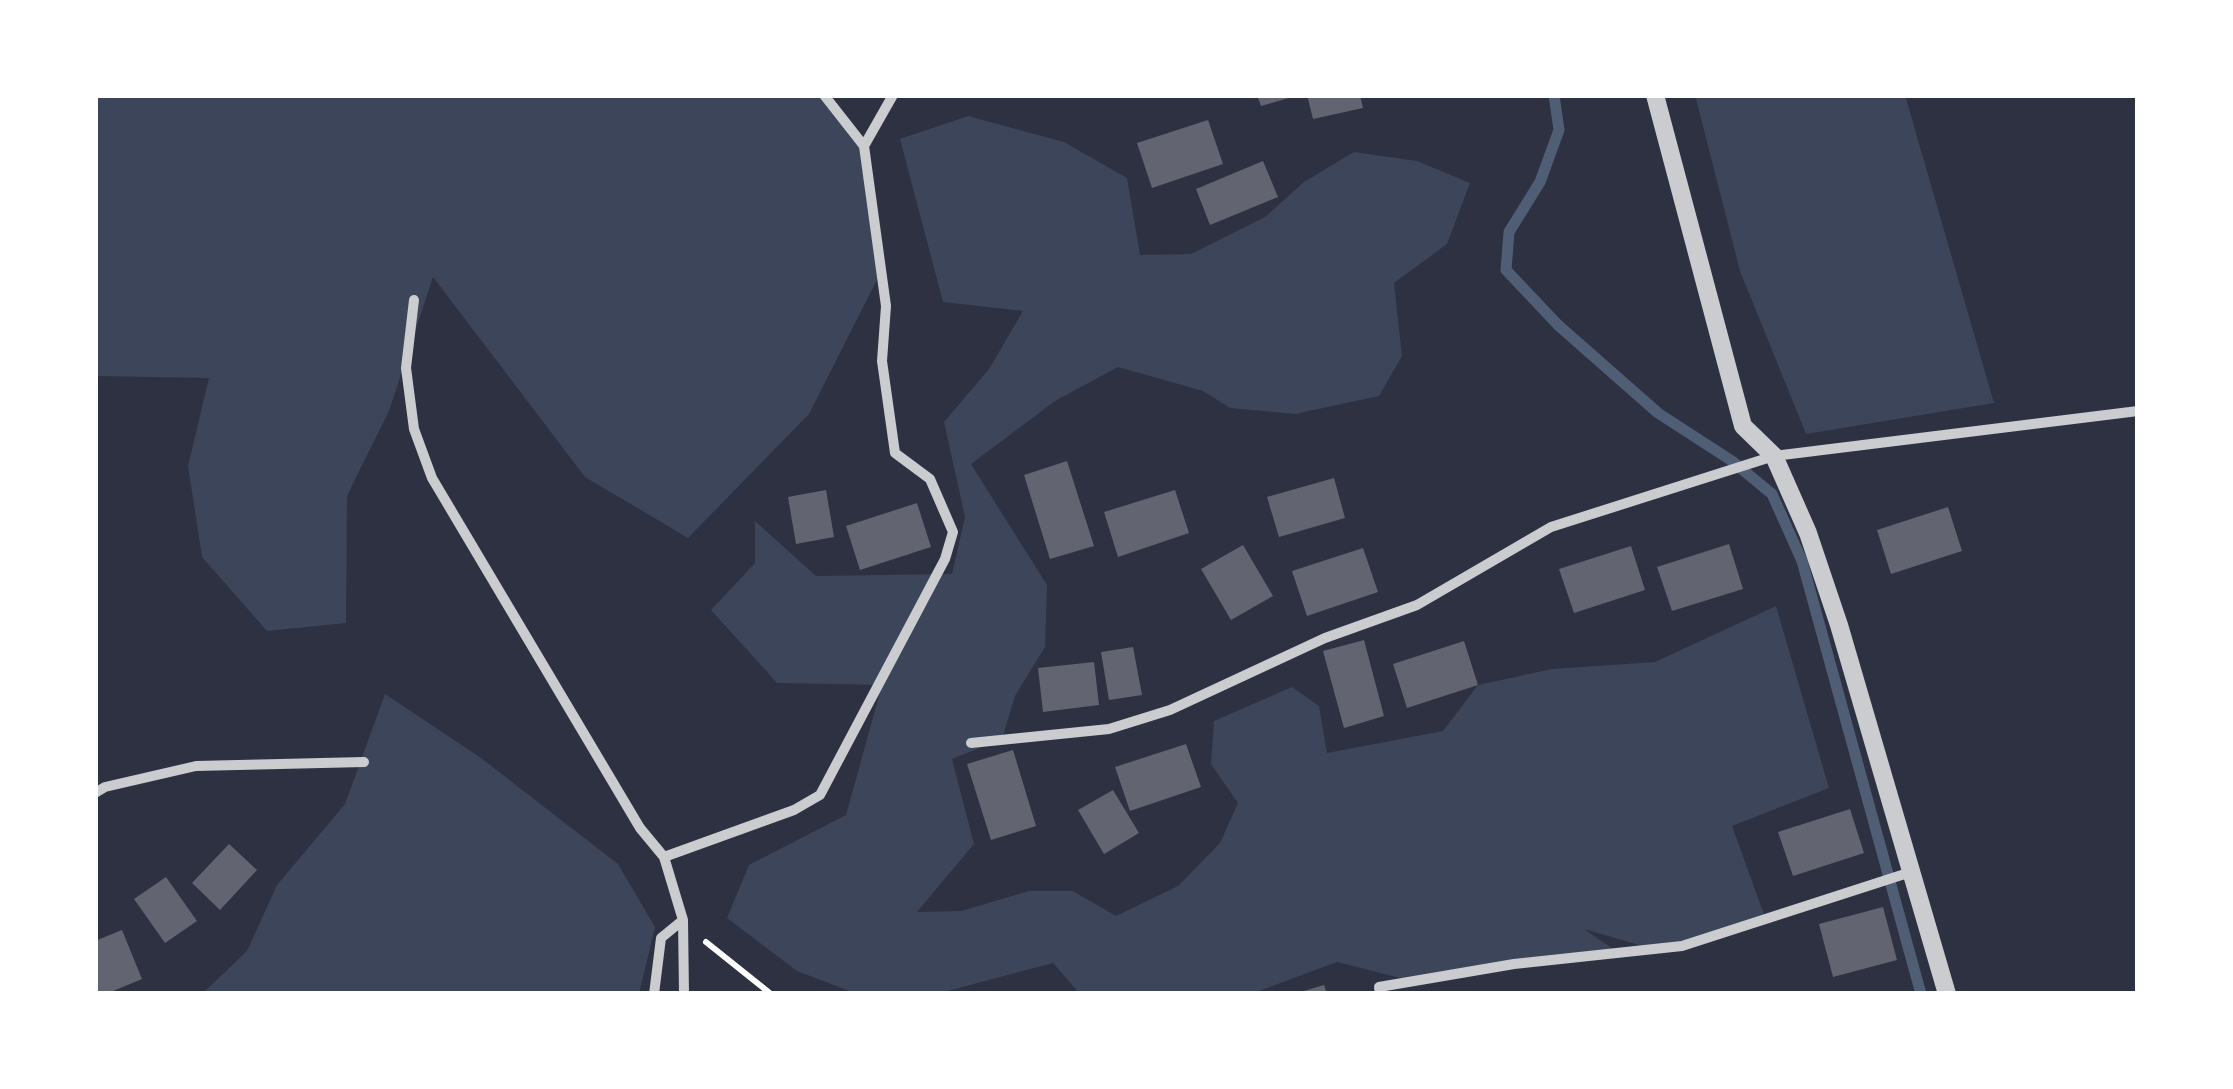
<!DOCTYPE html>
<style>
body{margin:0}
#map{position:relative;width:2233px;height:1089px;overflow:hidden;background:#2d3142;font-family:Lato,sans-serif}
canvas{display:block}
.frame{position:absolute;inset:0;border:98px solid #fff;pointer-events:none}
</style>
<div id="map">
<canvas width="2233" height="1089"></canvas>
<div class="frame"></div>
</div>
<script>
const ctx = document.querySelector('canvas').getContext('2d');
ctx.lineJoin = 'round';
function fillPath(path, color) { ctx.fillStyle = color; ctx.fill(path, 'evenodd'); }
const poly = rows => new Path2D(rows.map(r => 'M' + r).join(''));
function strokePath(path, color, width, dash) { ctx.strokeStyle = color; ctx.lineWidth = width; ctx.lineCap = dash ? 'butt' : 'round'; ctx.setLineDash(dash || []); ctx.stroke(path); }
fillPath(poly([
 [95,95,824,95,864,146,881,272,809,414,688,538,585,477,433,277,389,411,347,496,346,623,267,631,202,557,188,466,209,378,95,376],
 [1695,95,1905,95,1994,403,1806,434,1740,271],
 [968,116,1064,142,1127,178,1140,255,1191,254,1265,217,1304,182,1354,152,1417,161,1470,183,1447,244,1394,283,1402,356,1379,396,1295,414,1230,408,1203,391,1118,367,1055,401,971,464,1047,585,1045,647,1015,696,1002,739,952,759,974,844,917,912,961,911,1029,891,1073,891,1116,916,1178,886,1220,843,1238,803,1211,764,1214,721,1292,687,1319,706,1327,753,1443,731,1478,685,1552,669,1655,662,1776,606,1829,788,1732,826,1766,920,1653,949,1584,929,1619,953,1412,981,1337,962,1251,994,1080,994,1053,963,936,994,880,994,852,992,797,971,727,918,749,865,846,815,882,685,777,683,711,610,755,563,755,521,816,576,952,574,965,517,944,422,989,369,1023,311,943,302,900,139],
 [385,694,481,758,618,864,655,927,639,994,202,994,247,951,277,885,345,804]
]), '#3c4559');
strokePath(poly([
 [1554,95,1559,130,1540,182,1509,232,1506,270,1558,325,1658,413,1732,461,1772,494,1802,561,1921,994]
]), '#4f5d75', 11);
fillPath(poly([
 [1257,95,1296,95,1296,96,1261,106],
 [1307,95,1360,95,1363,108,1313,119],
 [1208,120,1223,164,1152,188,1137,143],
 [1263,161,1278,197,1210,225,1196,189],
 [1067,461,1094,546,1050,559,1024,475],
 [1334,478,1345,518,1279,537,1267,497],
 [826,490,834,537,796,544,788,497],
 [1175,490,1189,533,1118,557,1104,512],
 [917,503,931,547,860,570,846,526],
 [1948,507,1962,551,1891,574,1877,530],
 [1729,544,1743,589,1672,611,1657,567],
 [1243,545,1273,596,1231,620,1201,569],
 [1631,546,1645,590,1574,613,1559,569],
 [1363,548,1378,592,1307,616,1292,571],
 [1364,640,1384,716,1344,728,1323,651],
 [1464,641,1478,685,1407,708,1393,664],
 [1133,647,1142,695,1109,700,1101,652],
 [1094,662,1099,705,1043,712,1038,668],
 [1186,744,1201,787,1130,811,1115,767],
 [1013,750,1036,826,991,840,967,764],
 [1113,790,1139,833,1104,854,1078,810],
 [1850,809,1864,853,1793,876,1778,832],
 [229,844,257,870,220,910,192,883],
 [166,877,197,921,165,943,134,899],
 [1883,907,1897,960,1833,977,1819,924],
 [122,930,142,979,106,994,95,994,95,941],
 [1324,985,1327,994,1297,994,1297,993]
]), '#626471');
strokePath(poly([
 [706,942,771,994]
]), '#fff', 6);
strokePath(poly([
 [864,146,893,95],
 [414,300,406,368,414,429,432,478,640,828,664,857,683,920,684,994],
 [971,743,1109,729,1170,710,1325,638,1417,605,1551,527,1774,456,2138,411],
 [95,793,105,787,196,766,364,762],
 [664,857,794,810,820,795,945,559,953,532,930,479,895,453,882,361,886,306,864,146,824,95],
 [654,994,661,938,683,920],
 [1380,994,1379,987,1514,964,1682,946,1911,872]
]), '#caccd0', 10);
strokePath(poly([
 [1655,95,1743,426,1774,456,1808,533,1839,625,1947,994]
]), '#caccd0', 18);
</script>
